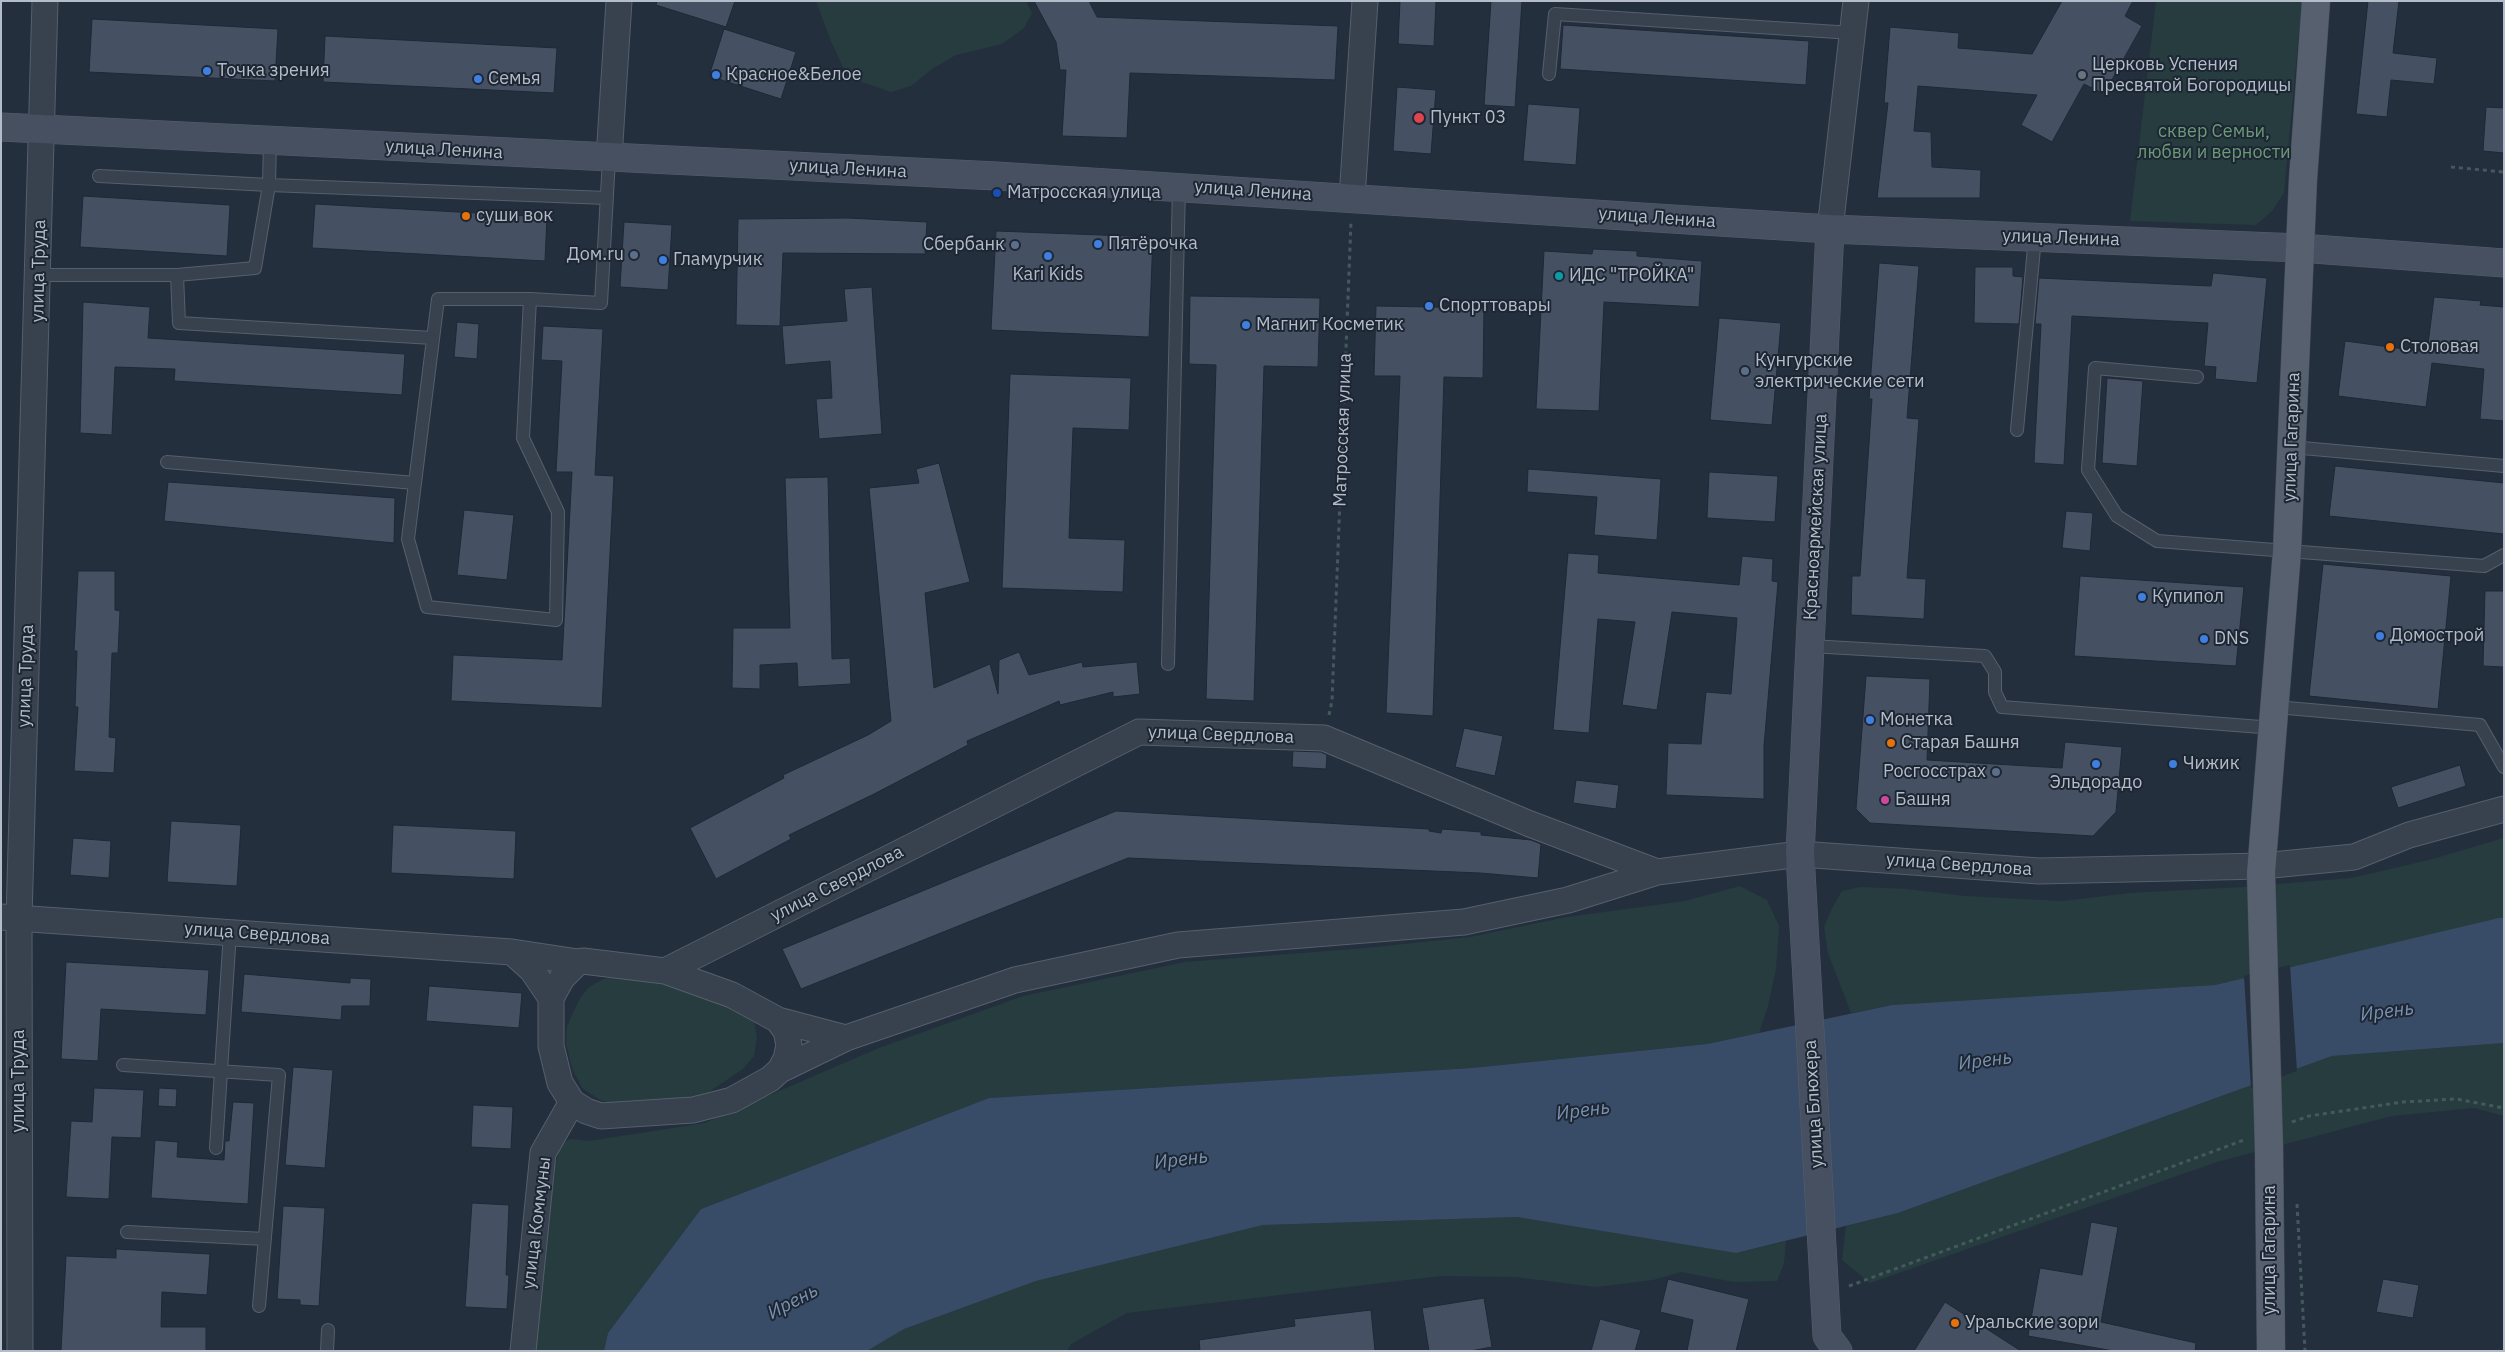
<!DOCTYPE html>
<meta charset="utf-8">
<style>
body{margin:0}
#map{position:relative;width:2505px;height:1352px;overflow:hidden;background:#242f3e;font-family:"IBM Plex Sans",sans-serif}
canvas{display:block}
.frame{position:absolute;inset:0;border:2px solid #b4bcc9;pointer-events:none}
</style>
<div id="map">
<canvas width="2505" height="1352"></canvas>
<div class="frame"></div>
</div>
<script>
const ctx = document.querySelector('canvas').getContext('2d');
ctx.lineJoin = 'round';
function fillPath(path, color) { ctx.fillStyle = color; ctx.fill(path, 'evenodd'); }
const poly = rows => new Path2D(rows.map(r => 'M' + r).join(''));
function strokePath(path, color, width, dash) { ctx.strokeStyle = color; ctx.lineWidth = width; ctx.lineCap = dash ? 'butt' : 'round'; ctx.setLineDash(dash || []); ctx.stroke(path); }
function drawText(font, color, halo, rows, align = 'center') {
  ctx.font = font + ' "IBM Plex Sans",sans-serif'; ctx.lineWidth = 4; ctx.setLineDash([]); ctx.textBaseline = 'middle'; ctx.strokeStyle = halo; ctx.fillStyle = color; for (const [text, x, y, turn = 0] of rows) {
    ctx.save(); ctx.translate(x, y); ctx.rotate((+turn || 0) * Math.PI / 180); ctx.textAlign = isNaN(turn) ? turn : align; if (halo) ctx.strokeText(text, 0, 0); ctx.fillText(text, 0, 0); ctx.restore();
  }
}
fillPath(poly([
 [816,1,1026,1,1032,13,1024,28,1002,44,956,55,932,69,911,86,891,92,859,81,843,67,831,41],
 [2156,1,2302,1,2284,193,2272,211,2256,225,2130,221],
 [2504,838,2504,918,2215,985,1893,1005,1851,1013,1828,953,1824,927,1832,908,1842,891,1860,887,1907,889,1965,896,2063,901,2129,893,2242,887,2351,878,2429,860],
 [1740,886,1767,900,1779,926,1776,969,1768,1006,1759,1033,1707,1044,1472,1068,989,1098,701,1209,608,1333,604,1351,533,1351,551,1180,561,1144,570,1139,589,1141,705,1123,879,1048,1023,996,1185,962,1366,948,1470,937,1567,917,1685,901],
 [617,977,695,989,754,1021,757,1037,754,1056,743,1069,706,1094,683,1102,617,1105,600,1100,582,1088,572,1068,566,1043,567,1026,579,1000,588,988,603,979],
 [2504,1043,2504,1116,2474,1108,2392,1116,2217,1162,1870,1283,1842,1260,1846,1226,1898,1213,2332,1056],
 [1517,1217,1736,1253,1786,1241,1784,1264,1777,1281,1734,1282,1681,1272,1653,1280,1596,1287,1515,1277,1441,1276,1127,1313,1071,1344,1067,1351,867,1351,904,1329,1036,1281,1263,1225]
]), '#263c3f');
fillPath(poly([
 [2499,918,2504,918,2504,1043,2332,1056,1898,1213,1736,1253,1517,1217,1263,1225,1036,1281,904,1329,867,1351,604,1351,608,1333,701,1209,989,1098,1472,1068,1707,1044,1892,1005,2215,985]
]), '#394c67');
fillPath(poly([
 [2290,965,2297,1071,2251,1088,2244,976]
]), '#242f3e');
const building = poly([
 [657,1,735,1,726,27,656,5,657,1],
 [1034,1,1089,1,1097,17,1338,26,1335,80,1130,73,1127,138,1062,136,1066,70,1060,70,1056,42,1034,1],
 [1400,1,1436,1,1434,46,1398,44,1400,1],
 [1491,1,1522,1,1515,107,1484,105,1491,1],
 [2062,1,2133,1,2125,16,2142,26,2104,94,2084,84,2052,142,2021,125,2037,95,1918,86,1914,131,1931,132,1932,167,1981,170,1980,198,1877,198,1888,103,1884,103,1890,27,1959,33,1958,48,2032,54,2062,1],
 [2368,1,2399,1,2393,53,2437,58,2434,84,2391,80,2387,117,2356,114,2368,1],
 [92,19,278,29,275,81,89,72,92,19],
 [1563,25,1809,41,1806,85,1560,69,1563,25],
 [724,29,796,52,781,99,709,76,724,29],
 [325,36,557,48,554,93,323,82,325,36],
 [1397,87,1436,90,1431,154,1393,151,1397,87],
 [1528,104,1580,108,1576,165,1523,161,1528,104],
 [2486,107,2504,108,2504,153,2483,151,2486,107],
 [83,196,230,205,227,256,80,247,83,196],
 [315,204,547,217,545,261,312,248,315,204],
 [848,218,927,222,925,254,783,253,780,326,736,325,738,219,848,218],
 [624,222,672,225,668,290,620,287,624,222],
 [996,231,1153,237,1149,337,991,330,996,231],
 [1593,249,1637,251,1637,256,1702,261,1699,307,1604,302,1599,411,1536,409,1544,251,1592,254,1593,249],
 [1879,263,1919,266,1907,418,1919,419,1907,578,1926,579,1924,619,1851,615,1852,576,1860,576,1872,399,1869,399,1879,263],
 [1975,267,2013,267,2013,276,2023,277,2019,324,1974,323,1975,267],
 [2213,273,2267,278,2257,383,2215,379,2216,367,2204,366,2208,323,2072,316,2064,465,2034,463,2041,324,2035,324,2039,278,2211,286,2213,273],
 [872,287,882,434,819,439,816,399,832,398,830,361,785,365,782,326,847,321,844,289,872,287],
 [1190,296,1320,298,1318,367,1264,366,1254,701,1206,699,1216,365,1189,364,1190,296],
 [2434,297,2481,301,2480,305,2504,307,2504,421,2480,419,2484,369,2432,363,2426,407,2338,396,2345,341,2427,352,2434,297],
 [83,302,150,307,148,338,405,354,402,395,174,381,175,369,115,367,112,435,80,433,83,302],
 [1376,306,1484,308,1483,378,1444,377,1433,716,1386,713,1400,376,1374,376,1376,306],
 [1719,318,1781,323,1772,425,1710,420,1719,318],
 [457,322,479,324,477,359,454,357,457,322],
 [543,326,603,329,595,475,614,476,602,708,451,701,453,655,562,660,572,472,556,472,562,361,541,360,543,326],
 [1010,374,1131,378,1129,430,1073,428,1069,538,1125,540,1123,592,1002,588,1010,374],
 [2107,378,2143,381,2137,466,2102,463,2107,378],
 [939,463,970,582,925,593,934,688,990,664,998,694,999,660,1019,652,1029,675,1082,662,1083,667,1137,662,1140,694,1113,697,1113,692,1060,705,1059,701,967,741,968,745,874,794,789,835,791,839,716,879,690,828,784,778,783,775,868,735,891,721,869,488,919,483,916,469,939,463],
 [2335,466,2504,483,2504,534,2329,516,2335,466],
 [1528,469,1661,479,1657,540,1594,535,1597,497,1527,492,1528,469],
 [1709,472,1778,476,1775,522,1707,518,1709,472],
 [828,477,832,659,850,658,851,684,798,687,797,663,760,665,760,689,732,688,733,628,790,628,785,478,828,477],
 [168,482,395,498,394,543,164,521,168,482],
 [464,510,514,515,507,580,457,575,464,510],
 [2066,511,2093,513,2090,551,2062,548,2066,511],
 [1568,553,1599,555,1598,573,1739,585,1742,556,1773,559,1772,581,1778,582,1764,746,1764,799,1666,795,1668,743,1701,744,1706,692,1731,694,1737,618,1672,612,1657,710,1622,705,1635,622,1598,619,1589,733,1553,730,1568,553],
 [2323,564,2451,576,2438,709,2309,696,2323,564],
 [78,571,115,571,115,610,120,611,118,653,112,653,109,737,116,738,114,773,74,771,78,707,75,707,77,651,74,651,78,571],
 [2080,576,2244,587,2236,666,2074,656,2080,576],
 [2485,591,2504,591,2504,667,2483,666,2485,591],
 [1866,676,1930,679,1927,760,2062,768,2065,742,2122,747,2116,812,2093,836,1870,823,1856,809,1866,676],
 [1464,728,1503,736,1495,776,1455,767,1464,728],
 [1293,751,1321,752,1327,755,1326,769,1292,767,1293,751],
 [2460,765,2466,786,2398,808,2391,787,2460,765],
 [1576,780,1619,785,1616,809,1573,803,1576,780],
 [1116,811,1429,829,1429,831,1441,833,1442,829,1481,832,1481,835,1531,840,1541,844,1538,878,1480,873,1128,858,801,989,782,949,1116,811],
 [171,821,241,825,237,886,167,882,171,821],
 [393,825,516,831,514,879,391,873,393,825],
 [73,838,111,841,109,878,70,875,73,838],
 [66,962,209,970,206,1015,101,1009,98,1061,61,1059,66,962],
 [244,974,350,983,350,978,371,979,370,1006,342,1006,341,1020,241,1012,244,974],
 [429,986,522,993,519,1028,426,1021,429,986],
 [293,1067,333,1070,325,1168,285,1165,293,1067],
 [94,1088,144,1090,141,1138,112,1137,109,1199,66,1197,71,1121,92,1122,94,1088],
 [159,1088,177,1089,176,1107,158,1106,159,1088],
 [233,1102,254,1103,248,1204,151,1198,155,1140,178,1142,177,1157,224,1160,225,1141,229,1141,233,1102],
 [473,1105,513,1107,511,1149,471,1147,473,1105],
 [472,1203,509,1205,506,1275,509,1275,507,1309,465,1307,472,1203],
 [283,1206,325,1208,319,1306,300,1305,300,1300,277,1299,283,1206],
 [2091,1222,2118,1227,2101,1322,2196,1343,2195,1351,2114,1351,2028,1336,2040,1268,2082,1275,2091,1222],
 [116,1249,210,1254,207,1295,162,1292,161,1327,206,1327,206,1351,61,1351,66,1256,116,1258,116,1249],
 [1668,1279,1749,1299,1736,1351,1687,1351,1693,1320,1660,1312,1668,1279],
 [2383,1279,2419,1285,2413,1318,2376,1312,2383,1279],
 [1484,1298,1492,1347,1470,1351,1429,1351,1422,1308,1484,1298],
 [1945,1302,2021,1351,1914,1351,1945,1302],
 [1371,1310,1375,1351,1200,1351,1199,1340,1295,1326,1294,1319,1371,1310],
 [1600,1319,1641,1330,1635,1351,1591,1351,1600,1319]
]);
fillPath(building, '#455162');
strokePath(building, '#1f2835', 1);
const lane = poly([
 [1549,74,1555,14,1853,33],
 [99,176,269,185,270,141],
 [39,275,177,275],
 [530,299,438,299,408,539,427,607,556,620,558,512,523,438,530,299,601,303,609,158],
 [433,338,179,323,177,275,255,268,269,185,607,198],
 [2197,377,2095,368,2088,470,2117,516,2157,541,2484,566,2504,555],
 [2017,430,2035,237],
 [2291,447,2504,466],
 [167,462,415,483],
 [1810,646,1985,656,1995,672,1995,692,2002,707,2274,728],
 [1168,664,1179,187],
 [2276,707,2480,725,2504,767],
 [123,1065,279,1075,259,1306],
 [216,1148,230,932],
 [127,1232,265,1239],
 [327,1351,328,1330]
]);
const street = poly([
 [609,158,619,1],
 [1352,198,1365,1],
 [1830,229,1856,1],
 [1,917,512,952,578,962],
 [512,952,532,970,551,998],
 [583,961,665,971,732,995,778,1020,786,1031,789,1045,786,1059,780,1070,770,1079,732,1100,693,1110,601,1116,586,1111,572,1102,560,1083,551,1046,551,998,562,978,578,962,583,961],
 [665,971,1139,732,1324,738,1530,824,1657,872],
 [778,1020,846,1038],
 [780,1070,846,1038,1015,980,1178,945,1464,922,1568,900,1657,872,1800,854,2039,871,2262,866,2354,857,2409,835,2504,809],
 [20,1351,19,918,45,1],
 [523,1351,543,1153,572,1102]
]);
const secondary = poly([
 [1,127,996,176,1830,229,2300,248,2504,263],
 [1830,229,1800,854,1827,1336,1838,1351]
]);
const primary = poly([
 [2261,873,2287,551,2303,179,2316,1],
 [2269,1149,2271,1351]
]);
strokePath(lane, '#565f6c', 14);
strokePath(street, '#565f6c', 27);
strokePath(secondary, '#565f6c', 29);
strokePath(primary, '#414a57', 29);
strokePath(poly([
 [2451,167,2504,172],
 [1329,715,1332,701,1351,222],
 [2292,1122,2309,1116,2403,1102,2456,1099,2504,1108],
 [2297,1204,2305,1351],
 [1849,1286,2244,1140]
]), '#44595c', 3, [4, 4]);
strokePath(lane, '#38414e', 12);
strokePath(street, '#38414e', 25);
strokePath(secondary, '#465061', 28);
strokePath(primary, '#56606e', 28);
const primaryBridge = poly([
 [2261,873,2269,1149]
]);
strokePath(primaryBridge, '#414a57', 29, []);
strokePath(primaryBridge, '#56606e', 28);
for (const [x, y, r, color] of [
 [207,71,5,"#3f7fe0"],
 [716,75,5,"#3f7fe0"],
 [2082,75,5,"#6b7280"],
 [478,79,5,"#3f7fe0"],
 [1419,118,6,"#e0444e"],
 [997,193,5,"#1a4fb4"],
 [466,216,5,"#e8710a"],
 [1098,244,5,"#3f7fe0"],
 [1015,245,5,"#5c6f8a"],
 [634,255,5,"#5c6f8a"],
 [1048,256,5,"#3f7fe0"],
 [663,260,5,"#3f7fe0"],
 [1559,276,5,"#0f9aa8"],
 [1429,306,5,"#3f7fe0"],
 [1246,325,5,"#3f7fe0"],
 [2390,347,5,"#e8710a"],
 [1745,371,5,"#5c6f8a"],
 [2142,597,5,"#3f7fe0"],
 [2380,636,5,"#3f7fe0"],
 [2204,639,5,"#3f7fe0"],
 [1870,720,5,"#3f7fe0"],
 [1891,743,5,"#e8710a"],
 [2096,764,5,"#3f7fe0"],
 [2173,764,5,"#3f7fe0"],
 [1996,772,5,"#5c6f8a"],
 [1885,800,5,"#d1479c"],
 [1955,1323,5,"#e8710a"]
]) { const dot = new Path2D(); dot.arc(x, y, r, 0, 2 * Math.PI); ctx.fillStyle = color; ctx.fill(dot); strokePath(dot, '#1d2633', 2); }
drawText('18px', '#b4bcc9', '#1d2633', [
 ["Церковь Успения",2092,65],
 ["Пресвятой Богородицы",2092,86],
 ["Точка зрения",217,71],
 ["Красное&Белое",726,75],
 ["Семья",488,79],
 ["Пункт 03",1430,118],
 ["Матросская улица",1007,193],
 ["суши вок",476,216],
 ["Пятёрочка",1108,244],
 ["Сбербанк",1005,245,"right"],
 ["Дом.ru",624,255,"right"],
 ["Гламурчик",673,260],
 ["Kari Kids",1048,275,"center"],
 ["ИДС \"ТРОЙКА\"",1569,276],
 ["Спорттовары",1439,306],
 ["Магнит Косметик",1256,325],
 ["Столовая",2400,347],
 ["Кунгурские",1755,361],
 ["электрические сети",1755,382],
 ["Купипол",2152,597],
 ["Домострой",2390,636],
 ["DNS",2214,639],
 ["Монетка",1880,720],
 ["Старая Башня",1901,743],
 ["Чижик",2183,764],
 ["Росгосстрах",1986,772,"right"],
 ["Эльдорадо",2096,783,"center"],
 ["Башня",1895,800],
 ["Уральские зори",1965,1323]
], 'left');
drawText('18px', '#6b9a76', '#1d2633', [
 ["сквер Семьи,",2214,132],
 ["любви и верности",2214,153]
]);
drawText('18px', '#b4bcc9', '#1d2633', [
 ["улица Ленина",444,150,3],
 ["улица Ленина",848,169,3],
 ["улица Ленина",1253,191,4],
 ["улица Ленина",1657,218,4],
 ["улица Ленина",2061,238,2],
 ["улица Труда",39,271,-89],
 ["Матросская улица",1343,430,-88],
 ["улица Гагарина",2292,437,-88],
 ["Красноармейская улица",1816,517,-87],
 ["улица Труда",26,676,-88],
 ["улица Свердлова",1221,735,2],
 ["улица Свердлова",1959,865,4],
 ["улица Свердлова",837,884,-27],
 ["улица Свердлова",257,934,4],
 ["улица Труда",19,1081,-90],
 ["улица Блюхера",1814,1104,-93],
 ["улица Коммуны",537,1223,-83],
 ["улица Гагарина",2270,1250,-90]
]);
drawText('italic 19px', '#7c92b1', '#1d2633', [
 ["Ирень",2387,1012,-7],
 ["Ирень",1985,1061,-7],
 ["Ирень",1583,1111,-7],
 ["Ирень",1181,1160,-7],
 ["Ирень",793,1302,-28]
]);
</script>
